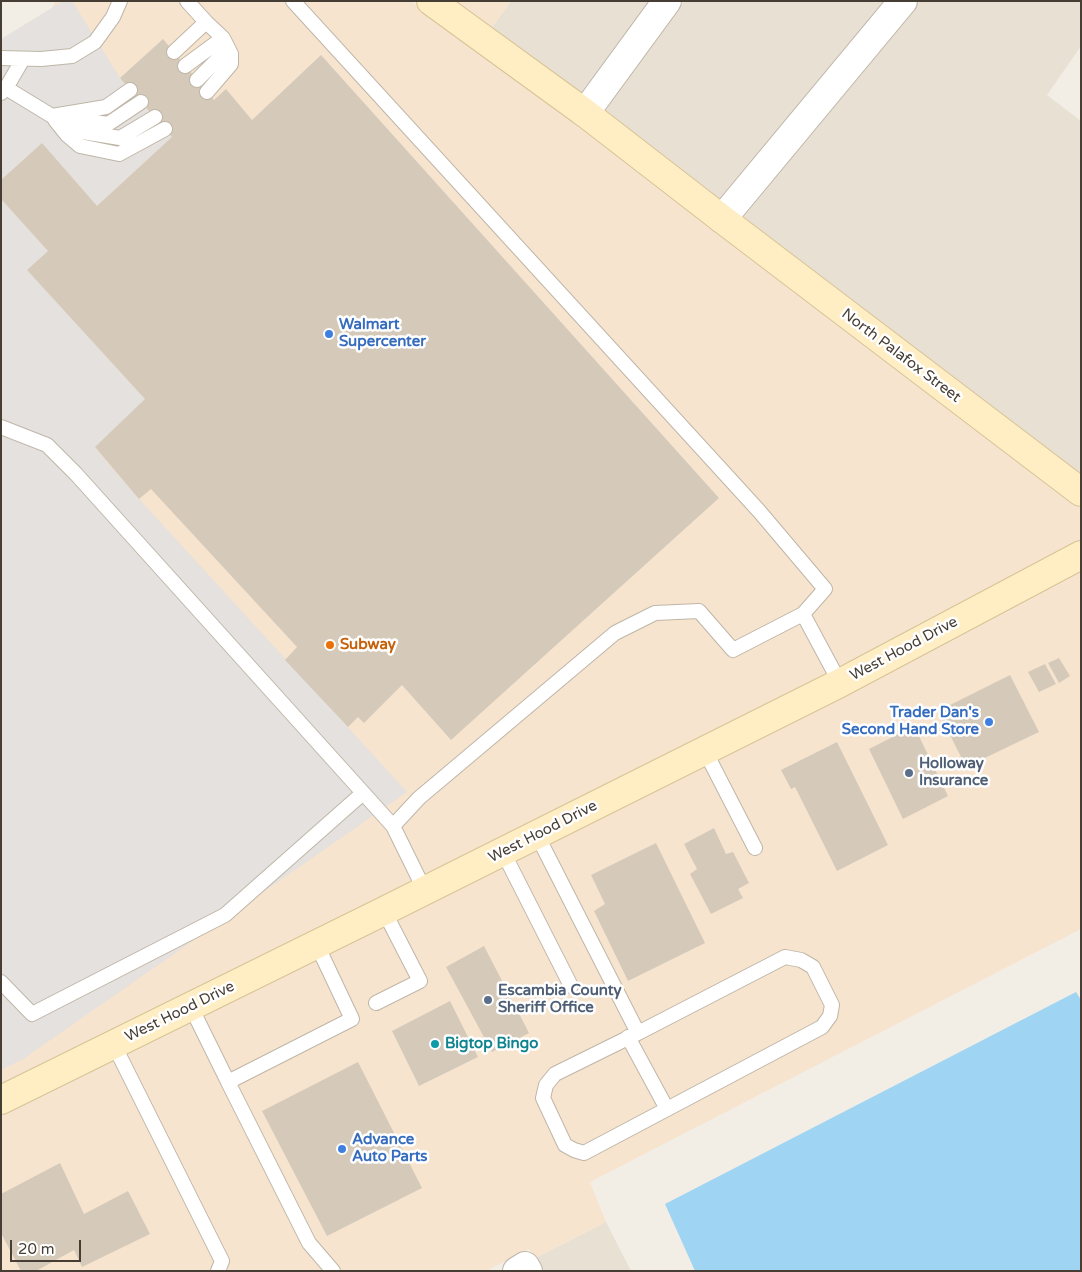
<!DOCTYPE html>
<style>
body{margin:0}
#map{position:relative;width:1082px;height:1272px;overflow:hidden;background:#f3eee5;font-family:"Varela Round",sans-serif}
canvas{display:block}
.frame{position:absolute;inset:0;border:2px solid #463e35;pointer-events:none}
.scale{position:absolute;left:10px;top:1240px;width:71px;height:22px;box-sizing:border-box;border:2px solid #463e35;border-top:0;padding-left:6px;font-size:15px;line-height:18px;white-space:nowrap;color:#463e35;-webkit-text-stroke:4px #fff;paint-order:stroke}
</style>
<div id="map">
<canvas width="1082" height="1272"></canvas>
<div class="frame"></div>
<div class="scale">20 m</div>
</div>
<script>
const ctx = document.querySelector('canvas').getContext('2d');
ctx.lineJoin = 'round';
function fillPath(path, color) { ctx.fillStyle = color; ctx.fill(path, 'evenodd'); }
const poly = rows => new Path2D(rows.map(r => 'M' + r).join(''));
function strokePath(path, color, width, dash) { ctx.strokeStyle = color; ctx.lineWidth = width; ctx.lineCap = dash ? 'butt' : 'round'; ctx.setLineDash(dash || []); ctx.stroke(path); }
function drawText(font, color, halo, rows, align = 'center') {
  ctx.font = font + ' "Varela Round",sans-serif'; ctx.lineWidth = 5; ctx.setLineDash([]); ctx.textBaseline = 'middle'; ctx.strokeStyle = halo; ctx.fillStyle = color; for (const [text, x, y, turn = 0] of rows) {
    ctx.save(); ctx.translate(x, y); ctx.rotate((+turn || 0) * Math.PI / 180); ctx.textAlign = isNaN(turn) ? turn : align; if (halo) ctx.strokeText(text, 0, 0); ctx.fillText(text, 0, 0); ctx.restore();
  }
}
fillPath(poly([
 [511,1,650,1,581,95,491,29],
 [684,1,885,1,719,201,603,111],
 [920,1,1081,1,1081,46,1047,95,1081,121,1081,477,741,218],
 [606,1222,631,1271,541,1271,535,1258]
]), '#e7e0d3');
fillPath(poly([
 [55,1,411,1,517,79,688,209,715,229,724,238,725,237,1081,508,1081,540,833,671,311,933,1,1085,1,44,48,19],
 [452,1,511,1,491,29],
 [1081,571,1081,929,590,1182,606,1222,535,1258,529,1249,486,1271,1,1271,1,1116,323,957,846,696]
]), '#f6e4cf');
fillPath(poly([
 [63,1,72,1,120,78,172,137,97,206,42,143,1,180,1,39],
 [1,199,48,251,27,270,145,399,95,448,139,499,407,792,23,1059,1,1070]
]), '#e4e1de');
fillPath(poly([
 [1076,992,1081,1000,1081,1271,695,1271,665,1204]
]), '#9fd4f3');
fillPath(poly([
 [163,39,214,100,226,89,252,120,321,55,719,498,451,740,402,685,364,723,358,717,348,727,285,660,297,647,151,489,139,499,95,447,145,399,27,270,48,251,1,199,1,180,42,143,97,206,172,137,120,78],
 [1059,658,1070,676,1059,683,1048,663],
 [1045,664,1056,684,1039,692,1028,672],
 [1010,675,1039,732,966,767,938,711],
 [914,726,948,796,903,819,869,749],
 [837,742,888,845,837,871,795,787,791,789,781,770],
 [714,828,726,854,733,852,749,883,738,889,743,898,711,914,690,874,697,869,684,844],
 [656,843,705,943,628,981,594,911,605,904,591,875],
 [484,946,529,1033,492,1052,446,967],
 [450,1001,478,1057,419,1086,392,1031],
 [358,1062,422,1188,327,1236,262,1111],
 [60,1163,84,1214,128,1191,150,1234,82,1267,74,1250,36,1271,21,1271,1,1233,1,1194]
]), '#d5caba');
const lane = poly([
 [187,1,206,22],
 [293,1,759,511,825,589,803,614,840,683],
 [174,52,206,22,223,38,185,66],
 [1,58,41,59,72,56,95,42,113,17,120,1],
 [197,80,218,59,223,38,231,54,231,64,207,92],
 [6,88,52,116,106,107,130,90],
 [1,93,6,88,23,59],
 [141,102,108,124,52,116,83,132,120,138,155,117],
 [55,120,67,135,80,146,119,154,165,129],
 [1,427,47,445,76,474,393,826,425,891],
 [705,751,755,848],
 [393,826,419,798,615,633,655,613,699,611,733,650,803,614],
 [537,835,638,1033,555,1074,546,1085,543,1098,565,1145,574,1150,584,1153,822,1027,830,1016,832,1005,813,967,801,960,785,957,638,1033],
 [503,852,571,986],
 [317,945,352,1019,228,1082,309,1243,333,1271],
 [1,982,32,1014,225,915,363,793],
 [376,1003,420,981,384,911],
 [191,1007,228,1082],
 [628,1037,667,1109],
 [114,1045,222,1261,218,1271]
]);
const street = poly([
 [585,113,667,1],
 [722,219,903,1],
 [517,1271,525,1266,528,1271]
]);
const secondary = poly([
 [431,1,585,113,722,219,1081,492],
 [1,1100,384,911,840,683,1081,555]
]);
strokePath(lane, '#bfb6a8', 16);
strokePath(street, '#bfb6a8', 30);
strokePath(secondary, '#d8c395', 30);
strokePath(lane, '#fff', 14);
strokePath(street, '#fff', 28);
strokePath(secondary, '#ffeec4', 28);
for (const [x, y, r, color] of [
 [329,334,5,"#3f7fe0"],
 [330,645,5,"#e8710a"],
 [989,722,5,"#3f7fe0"],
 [909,773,5,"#5c6f8a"],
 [488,1000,5,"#5c6f8a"],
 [435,1044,5,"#0f9aa8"],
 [342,1149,5,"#3f7fe0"]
]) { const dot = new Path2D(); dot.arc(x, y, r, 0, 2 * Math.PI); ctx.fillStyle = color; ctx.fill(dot); strokePath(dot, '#fff', 2); }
drawText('bold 15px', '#366cbe', '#fff', [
 ["Walmart",339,325],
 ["Supercenter",339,342],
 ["Trader Dan's",979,713,"right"],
 ["Second Hand Store",979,730,"right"],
 ["Advance",352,1140],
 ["Auto Parts",352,1157]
], 'left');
drawText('15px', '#463e35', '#fff', [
 ["North Palafox Street",901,356,37],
 ["West Hood Drive",904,649,-28],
 ["West Hood Drive",543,832,-27],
 ["West Hood Drive",180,1012,-26]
]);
drawText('bold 15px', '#c56008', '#fff', [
 ["Subway",340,645]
], 'left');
drawText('bold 15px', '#4e5e75', '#fff', [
 ["Holloway",919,764],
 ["Insurance",919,781],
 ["Escambia County",498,991],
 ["Sheriff Office",498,1008]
], 'left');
drawText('bold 15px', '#0d838f', '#fff', [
 ["Bigtop Bingo",445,1044]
], 'left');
</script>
